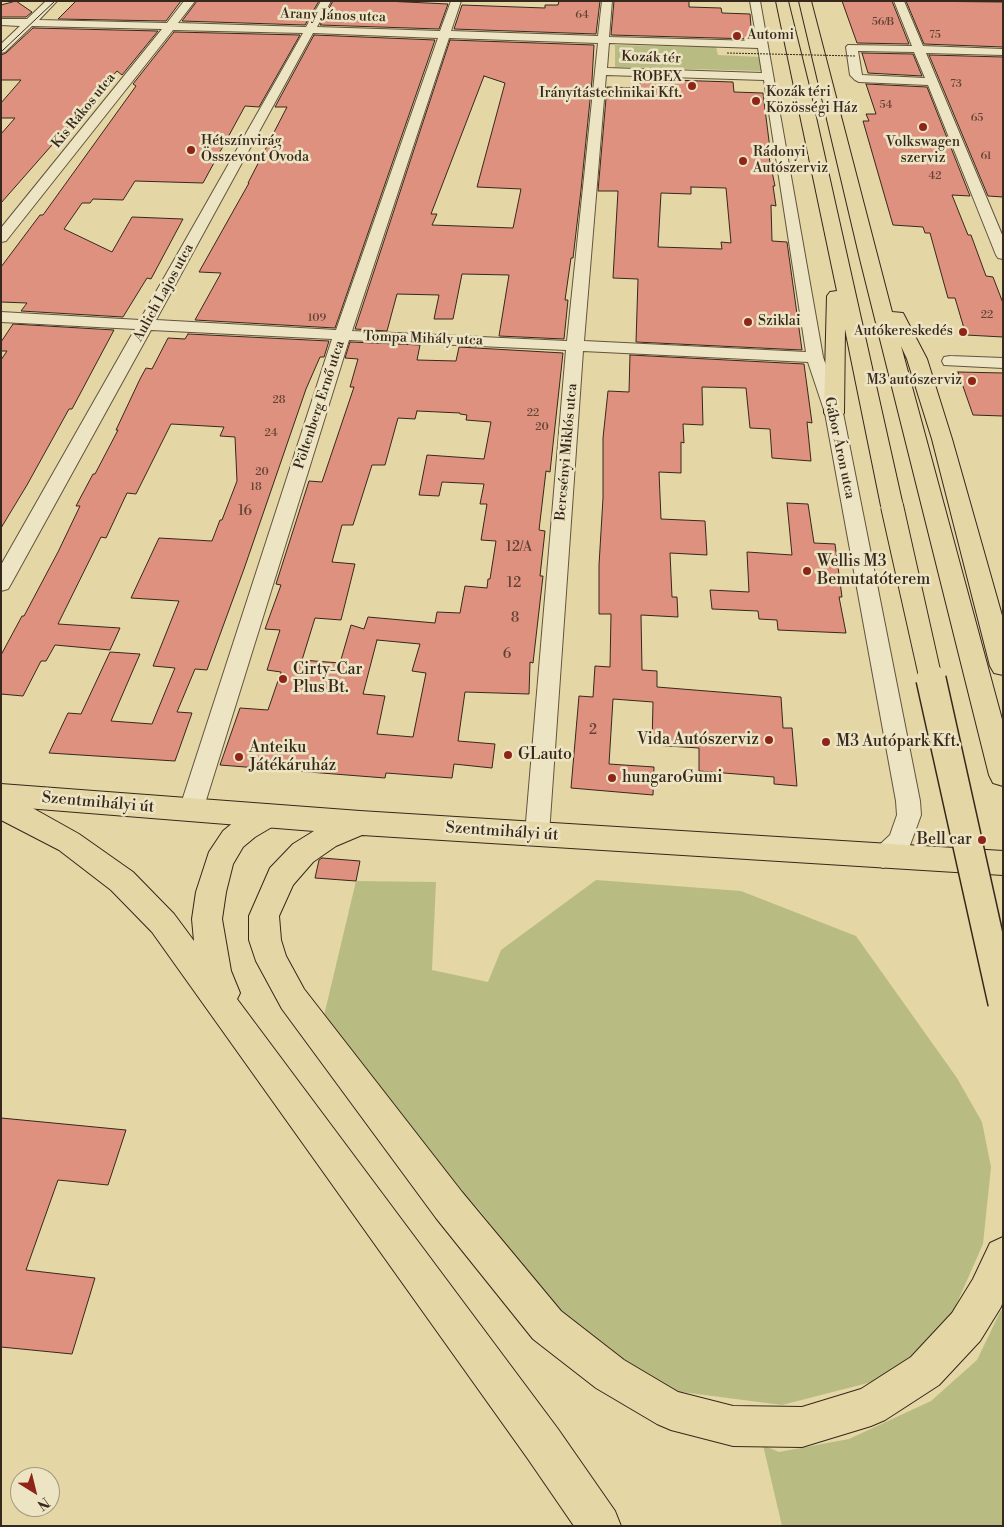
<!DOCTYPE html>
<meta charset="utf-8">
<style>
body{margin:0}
#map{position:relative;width:1004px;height:1527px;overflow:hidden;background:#e4d6a5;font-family:"Libre Bodoni",serif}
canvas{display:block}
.frame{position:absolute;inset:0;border:2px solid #36281c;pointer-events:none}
.north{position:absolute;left:10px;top:1467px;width:50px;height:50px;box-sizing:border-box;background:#ede4c4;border:1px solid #a49981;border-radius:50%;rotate:144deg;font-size:14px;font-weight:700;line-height:20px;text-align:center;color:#36281c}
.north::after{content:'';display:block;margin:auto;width:18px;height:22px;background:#8f2418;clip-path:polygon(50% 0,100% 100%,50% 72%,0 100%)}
</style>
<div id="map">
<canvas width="1004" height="1527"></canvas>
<div class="frame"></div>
<div class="north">N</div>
</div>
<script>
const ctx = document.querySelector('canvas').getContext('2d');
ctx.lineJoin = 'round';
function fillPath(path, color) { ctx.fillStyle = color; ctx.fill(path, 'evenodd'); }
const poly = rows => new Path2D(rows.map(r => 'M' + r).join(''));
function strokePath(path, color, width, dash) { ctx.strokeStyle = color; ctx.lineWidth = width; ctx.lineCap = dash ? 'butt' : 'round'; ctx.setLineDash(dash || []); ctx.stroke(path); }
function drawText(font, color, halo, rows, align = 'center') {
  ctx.font = font + ' "Libre Bodoni",serif'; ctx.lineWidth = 5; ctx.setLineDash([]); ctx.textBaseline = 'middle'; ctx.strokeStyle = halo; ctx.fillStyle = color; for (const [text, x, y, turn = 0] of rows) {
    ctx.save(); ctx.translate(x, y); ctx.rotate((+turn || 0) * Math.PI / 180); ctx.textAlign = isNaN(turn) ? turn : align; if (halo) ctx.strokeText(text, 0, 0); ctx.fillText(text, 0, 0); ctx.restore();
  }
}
fillPath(poly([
 [615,45,716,47,718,55,760,57,762,71,615,67],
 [596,880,741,891,856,936,957,1078,982,1122,991,1167,983,1244,953,1312,895,1376,782,1405,666,1390,569,1324,480,1211,374,1094,322,1024,356,881,436,882,432,970,488,982,501,950],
 [1001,1310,1003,1312,1003,1526,782,1526,763,1445,779,1452,849,1439,931,1401,977,1360]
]), '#b9bc82');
const building = poly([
 [16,1,32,12,26,17,1,17,1,5,16,1],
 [76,1,181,1,166,21,58,19,76,1],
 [197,1,319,1,305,25,182,21,197,1],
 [333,1,385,1,448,4,439,29,320,25,333,1],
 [559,1,600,1,596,34,454,29,462,5,545,8,545,5,558,5,559,1],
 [614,1,689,1,689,7,721,8,722,13,750,14,752,39,611,35,614,1],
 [842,1,892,1,909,44,857,43,842,1],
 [906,1,1003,2,1003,47,924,44,906,1],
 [33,28,158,31,122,75,117,71,1,203,1,134,15,118,1,118,1,103,21,80,1,80,1,55,6,53,33,28],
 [174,32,300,35,259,107,245,106,203,183,135,181,123,200,93,199,90,203,82,203,64,229,112,252,132,217,183,219,151,279,147,278,123,317,21,311,27,303,1,302,1,267,40,215,43,215,136,86,133,84,174,32],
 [314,35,435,40,335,328,195,320,221,273,199,272,249,183,248,183,287,107,275,107,314,35],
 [450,40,594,45,592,80,581,190,573,258,571,258,565,300,568,300,564,339,499,336,509,275,462,274,453,319,434,319,439,295,397,294,387,331,355,329,450,40],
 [484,76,505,83,477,187,521,189,513,228,432,225,437,214,431,214,484,76],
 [862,53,913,54,922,76,868,73,862,53],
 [929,55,1003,57,1003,197,988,196,929,55],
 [640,79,733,82,734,92,763,93,771,157,769,157,775,186,773,186,776,206,771,205,772,241,787,242,802,350,636,342,638,279,613,278,618,191,598,191,607,87,640,88,640,79],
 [691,187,726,188,731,243,721,242,722,249,658,247,661,193,691,194,691,187],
 [866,84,927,87,970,196,952,195,968,235,971,235,986,276,993,277,1003,303,1003,337,966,335,955,298,948,298,930,233,925,233,923,227,893,225,863,121,869,121,866,114,876,114,866,84],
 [13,324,114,330,72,409,69,409,27,485,1,528,1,360,7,351,1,351,1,342,13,324],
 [188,334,329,341,324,357,320,357,306,389,244,569,207,670,195,669,177,712,192,713,175,761,49,753,68,713,81,714,110,652,140,654,111,721,152,724,175,668,153,666,179,601,131,598,159,538,212,541,220,520,222,520,237,481,235,437,220,436,224,427,171,424,136,494,127,493,106,538,101,537,58,624,120,628,110,650,55,645,46,661,41,661,23,696,1,694,1,655,22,616,24,616,58,552,80,506,76,506,93,474,95,474,118,430,116,430,140,379,146,368,152,369,168,338,185,339,188,334],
 [350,342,420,345,417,360,456,361,459,347,563,353,550,472,546,471,539,530,545,531,540,576,543,576,533,663,530,662,529,694,465,692,458,741,495,744,492,768,454,764,452,778,386,773,385,778,220,765,240,708,268,710,281,672,267,670,280,630,265,629,281,585,276,584,309,481,322,482,354,387,350,387,358,359,345,358,350,342],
 [417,411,460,413,460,414,467,415,466,420,491,422,484,459,427,455,419,495,439,496,442,482,484,484,480,504,487,504,481,540,496,541,490,579,488,579,487,588,465,586,460,613,437,612,435,623,368,617,364,629,351,625,340,663,302,660,315,618,341,620,355,564,332,562,342,525,353,525,372,465,385,465,398,418,415,419,417,411],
 [377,640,420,644,412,671,426,673,413,737,377,734,385,696,363,694,377,640],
 [630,355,804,364,812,423,807,422,811,461,772,458,770,429,750,428,746,388,702,387,703,425,683,424,684,443,681,442,681,473,659,472,661,519,705,521,707,555,670,553,672,597,677,597,678,617,641,615,642,670,657,671,657,687,781,697,783,728,792,728,797,786,774,784,774,777,699,771,699,748,652,745,653,702,613,699,609,764,654,767,653,795,571,788,579,696,593,697,595,666,610,667,611,614,599,614,599,565,603,498,603,438,608,391,629,392,630,355],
 [958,372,1003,373,1003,416,973,415,958,372],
 [787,503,808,504,814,543,835,544,842,597,839,597,846,633,778,630,777,620,759,619,758,611,712,609,710,590,749,592,747,552,792,555,787,503],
 [322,858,360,861,356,881,315,878,319,860,322,858],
 [1,1118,126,1130,108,1185,58,1180,26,1270,95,1278,72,1354,1,1347,1,1118]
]);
fillPath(building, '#de917e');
strokePath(building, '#36281c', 1);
const minor = poly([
 [46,1,57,1,39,20,167,23,184,1,195,1,178,23,306,27,321,1,331,1,317,27,440,31,451,1,461,1,451,31,598,36,602,1,612,1,609,37,757,41,750,1,760,1,823,357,843,413,920,801,921,815,909,848,892,864,883,868,874,864,870,857,874,850,890,835,897,815,896,801,825,413,808,362,583,351,549,834,546,841,537,844,528,841,525,834,566,350,349,340,203,810,200,817,191,820,182,817,179,810,332,339,151,330,11,584,8,589,1,591,1,565,135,329,1,322,1,312,140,320,303,33,173,30,6,241,1,242,1,228,162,29,32,26,5,52,1,53,1,44,20,26,1,25,1,19,27,19,46,1],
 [313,33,438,38,336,330,156,320,313,33],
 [449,38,598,43,567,341,352,331,449,38],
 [609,43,758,48,762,73,607,68,609,43],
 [606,75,764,80,806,352,584,341,606,75],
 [894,1,904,1,923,46,1003,49,1003,55,926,53,1003,237,1003,259,998,258,996,255,928,85,859,82,855,80,850,75,846,47,848,45,912,46,894,1],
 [858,51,914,52,925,78,862,75,858,51],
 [950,356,1003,358,1003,368,944,365,942,361,944,357,950,356]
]);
const major = poly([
 [776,1,788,1,809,86,903,506,900,511,892,513,884,511,881,506,845,329,844,413,841,417,834,419,827,417,824,413,827,296,830,292,837,291,776,1],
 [799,1,811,1,892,312,903,313,927,359,952,439,1003,619,1003,675,994,673,990,666,932,439,907,359,901,346,1003,723,1003,786,993,783,989,775,860,259,799,1],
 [1,784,360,811,1003,851,1003,875,362,835,336,846,313,862,293,885,279,916,281,940,286,956,304,989,462,1192,561,1311,624,1360,678,1392,733,1406,802,1407,861,1389,911,1357,952,1313,973,1279,990,1243,1003,1237,1003,1301,1001,1307,980,1341,939,1385,885,1420,871,1426,802,1447,733,1446,671,1430,657,1424,596,1388,533,1339,436,1218,282,1009,256,961,249,940,249,916,270,868,293,844,314,831,1,806,1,784]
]);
const highway = poly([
 [1,797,29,806,79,834,133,872,174,914,194,941,192,919,196,892,209,852,223,831,235,821,257,808,267,804,277,808,281,816,277,824,255,837,243,847,233,864,226,892,222,919,231,971,240,993,237,999,558,1429,615,1511,621,1526,574,1526,528,1459,152,932,111,890,59,850,1,820,1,797]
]);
strokePath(minor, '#62543e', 2);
strokePath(major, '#36281c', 2);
strokePath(highway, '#36281c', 2);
fillPath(minor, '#ede4c4');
fillPath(major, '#e4d6a5');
fillPath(highway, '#e4d6a5');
strokePath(poly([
 [1,52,55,1]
]), '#36281c', 1);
const majorBridgeFar1 = poly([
 [892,506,931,680]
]);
const majorBridge = poly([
 [931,679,1003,1003]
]);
strokePath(majorBridgeFar1, '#36281c', 24, []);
strokePath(majorBridge, '#36281c', 32, []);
strokePath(poly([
 [727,53,855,56]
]), '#36281c', 1, [2, 1]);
strokePath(majorBridgeFar1, '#e4d6a5', 22);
strokePath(majorBridge, '#e4d6a5', 29);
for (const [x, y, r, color] of [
 [737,36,5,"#8f2418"],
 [692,86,5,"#8f2418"],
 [756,101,5,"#8f2418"],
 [923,127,5,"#8f2418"],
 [191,150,5,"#8f2418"],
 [743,161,5,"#8f2418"],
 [748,322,5,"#8f2418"],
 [963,332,5,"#8f2418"],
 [972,381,5,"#8f2418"],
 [807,571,5,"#8f2418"],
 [283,679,5,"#8f2418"],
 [769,740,5,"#8f2418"],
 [826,742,5,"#8f2418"],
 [508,755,5,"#8f2418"],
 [239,757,5,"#8f2418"],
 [612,778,5,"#8f2418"],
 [982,840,5,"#8f2418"]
]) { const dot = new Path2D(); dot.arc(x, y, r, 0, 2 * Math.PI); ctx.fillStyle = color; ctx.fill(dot); strokePath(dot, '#ede4c4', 2); }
drawText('11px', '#604234', null, [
 ["64",582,15],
 ["56/B",883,22],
 ["75",935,35],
 ["73",956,84],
 ["54",886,105],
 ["65",977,118],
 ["61",986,156],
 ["42",935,176],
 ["22",987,315],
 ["109",317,318],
 ["28",279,400],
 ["22",533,413],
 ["20",542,427],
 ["24",271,433],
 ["20",262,472],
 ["18",256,487]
]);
drawText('14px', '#36281c', '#ede4c4', [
 ["Arany János utca",333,16,2],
 ["Kozák tér",651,58,2],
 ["Kis Rákos utca",84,111,-51],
 ["Aulich Lajos utca",164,293,-61],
 ["Tompa Mihály utca",423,339,2],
 ["Pöltenberg Ernő utca",320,405,-72],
 ["Gábor Áron utca",839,448,78],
 ["Bercsényi Miklós utca",567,452,-85]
]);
drawText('14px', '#36281c', '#ede4c4', [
 ["Automi",747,36],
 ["ROBEX",682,78,"right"],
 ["Irányítástechnikai Kft.",682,94,"right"],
 ["Kozák téri",766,93],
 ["Közösségi Ház",766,109],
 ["Hétszínvirág",201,142],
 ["Összevont Óvoda",201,158],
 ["Volkswagen",923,143,"center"],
 ["szerviz",923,159,"center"],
 ["Rádonyi",753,153],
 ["Autószerviz",753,169],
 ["Sziklai",758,322],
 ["Autókereskedés",953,332,"right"],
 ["M3 autószerviz",962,381,"right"]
], 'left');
drawText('14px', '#604234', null, [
 ["16",245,512],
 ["12/A",519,548],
 ["12",514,584],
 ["8",515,619],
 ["6",507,655],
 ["2",593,731]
]);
drawText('16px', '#36281c', '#ede4c4', [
 ["Wellis M3",817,562],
 ["Bemutatóterem",817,580],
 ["Cirty-Car",293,670],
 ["Plus Bt.",293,688],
 ["Vida Autószerviz",759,740,"right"],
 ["M3 Autópark Kft.",836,742],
 ["Anteiku",249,748],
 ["Játékáruház",249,766],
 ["GLauto",518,755],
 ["hungaroGumi",622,778],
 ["Bell car",972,840,"right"]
], 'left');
drawText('16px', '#36281c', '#ede4c4', [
 ["Szentmihályi út",98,803,5],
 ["Szentmihályi út",502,832,4]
]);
</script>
